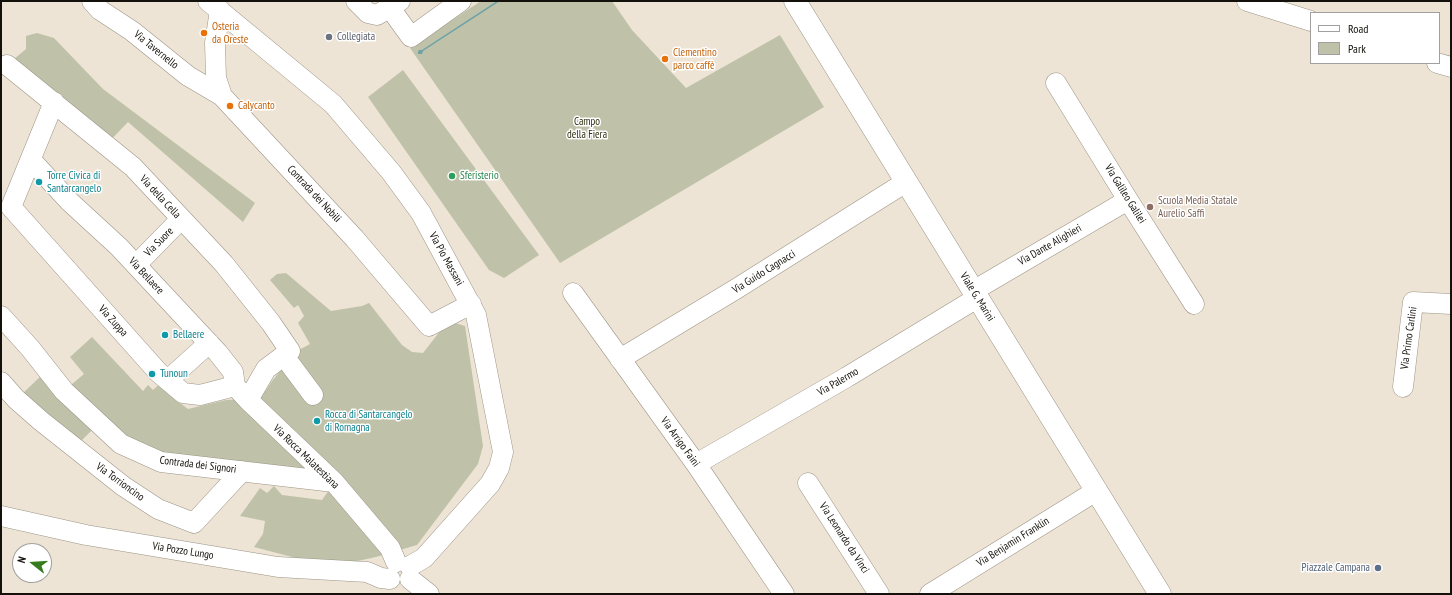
<!DOCTYPE html>
<meta charset="utf-8">
<style>
body{margin:0}
#map{position:relative;width:1452px;height:595px;overflow:hidden;background:#ede4d5;font-family:"PT Sans Narrow",sans-serif}
canvas{display:block}
.frame{position:absolute;inset:0;border:2px solid #14110c;pointer-events:none}
.legend{position:absolute;left:1310px;top:12px;width:130px;height:52px;box-sizing:border-box;background:#fff;border:1px solid #a1a09e;margin:0;padding:5px 7px;list-style:none;font-size:12px;color:#14110c}
.legend li{display:flex;align-items:center;gap:8px;height:20px}
.legend b{width:20px;border:1px solid #a1a09e}
.north{position:absolute;left:12px;top:543px;width:40px;height:40px;box-sizing:border-box;background:#fff;border:1px solid #a1a09e;border-radius:50%;rotate:287deg;font-size:11px;font-weight:700;line-height:16px;text-align:center;color:#14110c}
.north::after{content:'';display:block;margin:auto;width:14px;height:18px;background:#367c1f;clip-path:polygon(50% 0,100% 100%,50% 72%,0 100%)}
</style>
<div id="map">
<canvas width="1452" height="595"></canvas>
<div class="frame"></div>
<ul class="legend">
<li><b style="height:5px;background:#fff"></b>Road</li>
<li><b style="height:11px;background:#bfc2a9"></b>Park</li>
</ul>
<div class="north">N</div>
</div>
<script>
const ctx = document.querySelector('canvas').getContext('2d');
ctx.lineJoin = 'round';
function fillPath(path, color) { ctx.fillStyle = color; ctx.fill(path, 'evenodd'); }
const poly = rows => new Path2D(rows.map(r => 'M' + r).join(''));
function strokePath(path, color, width, dash) { ctx.strokeStyle = color; ctx.lineWidth = width; ctx.lineCap = dash ? 'butt' : 'round'; ctx.setLineDash(dash || []); ctx.stroke(path); }
function drawText(font, color, halo, rows, align = 'center') {
  ctx.font = font + ' "PT Sans Narrow",sans-serif'; ctx.lineWidth = 3; ctx.setLineDash([]); ctx.textBaseline = 'middle'; ctx.strokeStyle = halo; ctx.fillStyle = color; for (const [text, x, y, turn = 0] of rows) {
    ctx.save(); ctx.translate(x, y); ctx.rotate((+turn || 0) * Math.PI / 180); ctx.textAlign = isNaN(turn) ? turn : align; if (halo) ctx.strokeText(text, 0, 0); ctx.fillText(text, 0, 0); ctx.restore();
  }
}
fillPath(poly([
 [481,1,612,1,632,30,686,88,780,35,824,107,560,263,410,48],
 [37,33,54,38,103,89,255,203,243,222,128,122,106,145,7,65,26,49,26,36],
 [403,70,539,255,504,278,489,270,368,97],
 [286,273,331,311,362,306,369,303,402,345,412,352,423,353,448,321,465,326,483,446,478,464,417,545,376,557,330,567,254,547,263,534,265,521,240,516,260,488,267,493,274,486,282,495,322,500,334,483,161,462,66,389,84,374,70,357,92,337,143,391,148,385,153,390,162,382,168,394,188,409,226,400,260,399,272,381,297,351,310,344,298,323,304,316,298,305,294,308,270,280,277,274],
 [43,374,93,429,78,444,21,395]
]), '#bfc2a9');
fillPath(poly([
 [497,1,500,1,423,51,422,54,418,54,418,52,419,50,422,50]
]), '#6ea2a8');
const street = poly([
 [92,1,100,10,132,31,188,76,222,96],
 [208,1,333,104,391,172,421,213,476,315,503,452,499,468,490,484,424,558,410,566],
 [356,1,368,13,377,15,400,1],
 [1247,1,1311,21],
 [390,8,411,37,461,1],
 [220,10,215,43,216,78,222,96,355,239,429,326,471,304],
 [1437,63,1451,67],
 [7,65,133,167,224,264,271,323,290,351,266,369,248,400],
 [1056,83,1128,200,1194,304],
 [54,102,11,207,158,372,183,393,200,395,235,386],
 [31,160,70,202,119,247,218,353,233,372,235,386,248,400,334,482,390,548,396,562],
 [136,265,181,219],
 [973,291,1128,200],
 [573,293,696,464,784,594],
 [1,316,30,348,64,391,121,444,161,462,334,482],
 [284,356,313,395],
 [620,359,736,289,906,182],
 [168,380,209,343],
 [1,382,16,399,41,421,123,486,158,509,194,523,242,471],
 [1403,387,1413,302,1451,304],
 [696,464,847,377,977,298],
 [808,483,879,594],
 [1,516,86,535,278,567,367,572,381,578,390,579],
 [410,579,429,594],
 [930,594,1096,491]
]);
const secondary = poly([
 [795,1,1160,594]
]);
strokePath(street, '#9c9486', 21);
strokePath(secondary, '#9c9486', 23);
strokePath(street, '#fff', 20);
strokePath(secondary, '#fff', 22);
for (const [x, y, r, color] of [
 [204,33,4,"#e8710a"],
 [329,37,4,"#6b7280"],
 [665,59,4,"#e8710a"],
 [230,106,4,"#e8710a"],
 [452,176,4,"#2e9e5b"],
 [39,182,4,"#0f9aa8"],
 [1150,207,4,"#8d6e63"],
 [165,335,4,"#0f9aa8"],
 [152,374,4,"#0f9aa8"],
 [317,421,4,"#0f9aa8"],
 [1378,568,4,"#5c6f8a"]
]) { const dot = new Path2D(); dot.arc(x, y, r, 0, 2 * Math.PI); ctx.fillStyle = color; ctx.fill(dot); strokePath(dot, '#fff', 1.5); }
drawText('11px', '#c56008', '#fff', [
 ["Osteria",212,27],
 ["da Oreste",212,40],
 ["Clementino",673,53],
 ["parco caffè",673,66],
 ["Calycanto",238,106]
], 'left');
drawText('11px', '#5b616d', '#fff', [
 ["Collegiata",337,37]
], 'left');
drawText('11px', '#14110c', '#fff', [
 ["Via Tavernello",156,50,39],
 ["Contrada dei Nobili",314,194,47],
 ["Via Galileo Galilei",1125,194,58],
 ["Via della Cella",160,197,47],
 ["Via Suore",159,242,-45],
 ["Via Dante Alighieri",1050,245,-30],
 ["Via Pio Massani",446,259,61],
 ["Via Guido Cagnacci",764,272,-32],
 ["Via Bellaere",146,276,47],
 ["Viale G. Marini",977,297,58],
 ["Via Zuppa",113,321,48],
 ["Via Primo Carlini",1409,338,-82],
 ["Via Palermo",838,382,-30],
 ["Via Arrigo Faini",680,442,54],
 ["Via Rocca Malatestiana",306,457,44],
 ["Contrada dei Signori",198,465,7],
 ["Via Torrioncino",120,482,36],
 ["Via Leonardo da Vinci",844,538,57],
 ["Via Benjamin Franklin",1013,542,-32],
 ["Via Pozzo Lungo",183,551,9]
]);
drawText('11px', '#2c2d0c', '#fff', [
 ["Campo",587,122],
 ["della Fiera",587,135]
]);
drawText('11px', '#0d838f', '#fff', [
 ["Torre Civica di",47,176],
 ["Santarcangelo",47,189],
 ["Bellaere",173,335],
 ["Tunoun",160,374],
 ["Rocca di Santarcangelo",325,415],
 ["di Romagna",325,428]
], 'left');
drawText('11px', '#27864d', '#fff', [
 ["Sferisterio",460,176]
], 'left');
drawText('11px', '#785e54', '#fff', [
 ["Scuola Media Statale",1158,201],
 ["Aurelio Saffi",1158,214]
], 'left');
drawText('11px', '#4e5e75', '#fff', [
 ["Piazzale Campana",1370,568]
], 'right');
</script>
